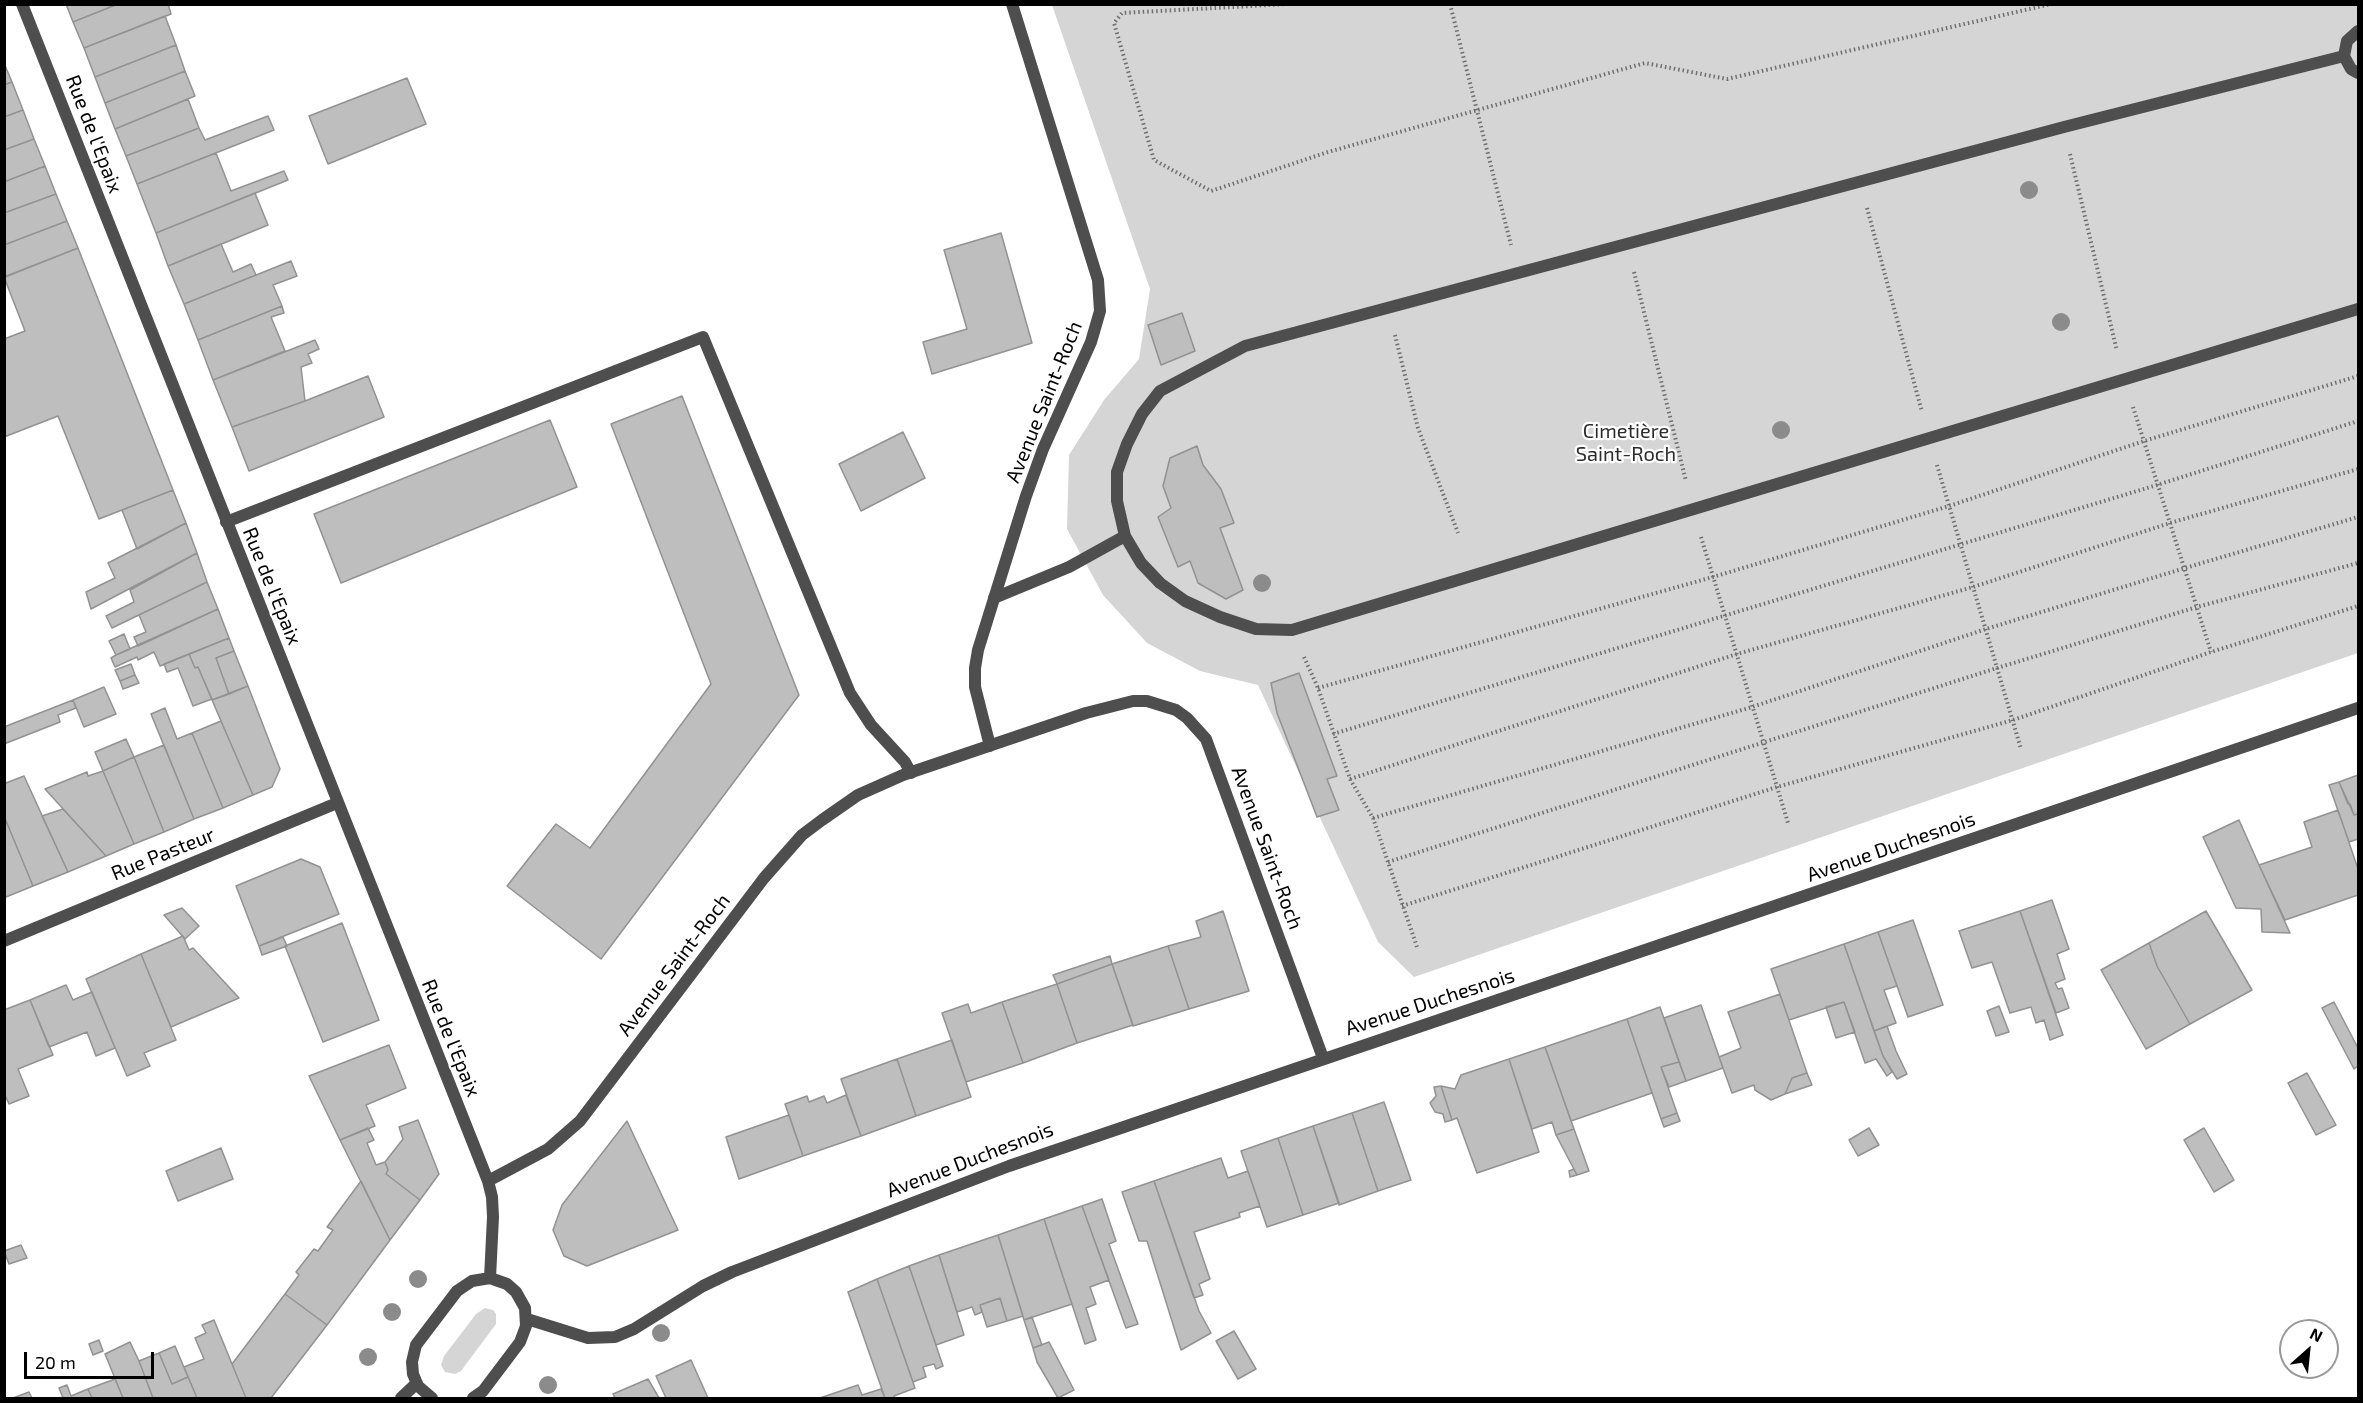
<!DOCTYPE html>
<meta charset="utf-8">
<style>
body{margin:0}
#map{position:relative;width:2363px;height:1403px;overflow:hidden;background:#fff;font-family:"Exo 2",sans-serif}
canvas{display:block}
.frame{position:absolute;inset:0;border:6px solid #000;pointer-events:none}
.north{position:absolute;left:2279px;top:1319px;width:60px;height:60px;box-sizing:border-box;background:#fff;border:2px solid #999;border-radius:50%;rotate:27deg;font-size:16px;font-weight:700;line-height:24px;text-align:center;color:#000}
.north::after{content:'';display:block;margin:auto;width:21px;height:27px;background:#000;clip-path:polygon(50% 0,100% 100%,50% 72%,0 100%)}
.scale{position:absolute;left:24px;top:1352px;width:130px;height:27px;box-sizing:border-box;border:3px solid #000;border-top:0;padding-left:8px;font-size:18px;line-height:21px;white-space:nowrap;color:#000;-webkit-text-stroke:4px #fff;paint-order:stroke}
</style>
<div id="map">
<canvas width="2363" height="1403"></canvas>
<div class="frame"></div>
<div class="north">N</div>
<div class="scale">20 m</div>
</div>
<script>
const ctx = document.querySelector('canvas').getContext('2d');
ctx.lineJoin = 'round';
function fillPath(path, color) { ctx.fillStyle = color; ctx.fill(path, 'evenodd'); }
const poly = rows => new Path2D(rows.map(r => 'M' + r).join(''));
function strokePath(path, color, width, dash) { ctx.strokeStyle = color; ctx.lineWidth = width; ctx.lineCap = dash ? 'butt' : 'round'; ctx.setLineDash(dash || []); ctx.stroke(path); }
function drawText(font, color, halo, rows, align = 'center') {
  ctx.font = font + ' "Exo 2",sans-serif'; ctx.lineWidth = 4.5; ctx.setLineDash([]); ctx.textBaseline = 'middle'; ctx.strokeStyle = halo; ctx.fillStyle = color; for (const [text, x, y, turn = 0] of rows) {
    ctx.save(); ctx.translate(x, y); ctx.rotate((+turn || 0) * Math.PI / 180); ctx.textAlign = isNaN(turn) ? turn : align; if (halo) ctx.strokeText(text, 0, 0); ctx.fillText(text, 0, 0); ctx.restore();
  }
}
fillPath(poly([
 [1052,5,2358,5,2358,653,1414,977,1378,942,1258,685,1200,671,1147,643,1103,595,1067,529,1069,455,1104,400,1139,359,1150,289],
 [485,1308,493,1310,496,1314,496,1324,461,1371,455,1374,445,1372,441,1365,444,1356,476,1314]
]), '#d5d5d5');
const building = poly([
 [66,4,118,4,73,22,66,4],
 [118,4,168,4,171,14,84,48,73,22,118,4],
 [165,16,176,45,95,77,84,48,165,16],
 [176,45,185,71,105,103,95,77,176,45],
 [4,63,12,82,4,85,4,63],
 [185,71,195,96,115,129,105,103,185,71],
 [407,78,426,124,328,164,309,116,407,78],
 [12,82,23,110,4,117,4,85,12,82],
 [188,99,199,128,126,156,115,129,188,99],
 [23,110,34,139,4,150,4,117,23,110],
 [268,116,274,130,137,184,126,156,199,128,205,140,268,116],
 [34,139,45,166,4,182,4,150,34,139],
 [216,153,231,191,284,171,288,180,156,233,137,184,216,153],
 [45,166,56,194,4,213,4,182,45,166],
 [255,193,268,225,168,266,156,233,255,193],
 [56,194,67,221,4,245,4,213,56,194],
 [67,221,78,248,5,277,4,245,67,221],
 [1001,233,1032,343,932,374,923,342,967,329,944,250,1001,233],
 [221,244,233,272,251,264,256,275,184,304,168,266,221,244],
 [78,248,173,490,99,519,58,416,4,437,4,339,25,331,4,277,78,248],
 [291,261,297,276,273,285,282,306,198,340,184,304,291,261],
 [282,306,284,313,271,317,285,351,213,380,198,340,282,306],
 [1182,313,1195,351,1161,365,1148,325,1182,313],
 [315,340,319,349,308,354,312,363,301,367,305,401,232,427,213,380,315,340],
 [368,376,384,417,249,471,232,427,305,401,368,376],
 [682,396,799,695,601,959,507,886,556,824,590,848,711,684,611,424,682,396],
 [550,420,577,487,341,583,314,514,550,420],
 [903,432,925,478,861,511,839,464,903,432],
 [1197,446,1203,465,1221,489,1234,523,1220,528,1243,590,1226,599,1198,583,1190,561,1178,567,1158,517,1171,508,1163,486,1170,458,1197,446],
 [173,490,186,523,137,549,122,510,173,490],
 [186,523,197,553,91,609,86,592,115,578,108,563,186,523],
 [197,553,207,582,112,628,106,616,134,602,130,590,197,553],
 [207,582,218,609,138,646,134,637,146,632,139,615,207,582],
 [218,609,229,638,160,666,154,652,138,660,137,657,115,667,111,658,116,655,218,609],
 [124,634,130,649,116,655,109,641,124,634],
 [229,638,234,651,216,658,229,694,212,700,198,667,195,668,189,654,229,638],
 [234,651,248,686,229,694,216,658,234,651],
 [189,654,195,668,198,667,212,699,193,706,178,668,167,672,164,664,189,654],
 [131,664,135,675,120,681,115,670,131,664],
 [1299,673,1337,776,1327,779,1339,810,1317,817,1277,713,1271,683,1299,673],
 [135,675,139,683,123,689,120,681,135,675],
 [248,686,280,769,272,787,253,795,212,700,248,686],
 [104,687,116,714,84,727,73,700,104,687],
 [73,700,76,708,58,715,60,722,4,744,4,727,73,700],
 [165,708,177,739,192,733,223,808,194,819,151,714,165,708],
 [221,721,253,795,223,808,192,733,221,721],
 [126,739,134,757,103,771,95,752,126,739],
 [164,745,194,819,164,832,134,757,164,745],
 [134,757,164,832,134,844,103,771,134,757],
 [103,771,134,844,106,856,45,789,87,772,88,776,103,771],
 [2358,775,2358,814,2354,815,2339,782,2358,775],
 [24,776,68,872,33,886,4,816,4,779,6,783,24,776],
 [2339,782,2348,804,2350,804,2354,815,2358,814,2358,839,2349,842,2329,785,2339,782],
 [63,809,106,856,68,872,42,816,63,809],
 [2338,810,2358,869,2358,895,2285,920,2259,865,2312,847,2304,822,2338,810],
 [4,816,33,886,6,897,4,894,4,816],
 [2239,820,2259,865,2290,933,2262,932,2261,909,2236,908,2203,837,2239,820],
 [301,859,320,867,339,914,259,946,236,886,301,859],
 [2052,900,2069,949,2057,954,2065,979,2055,983,2058,989,2062,988,2069,1008,2056,1013,2020,911,2052,900],
 [182,908,199,926,185,939,164,915,182,908],
 [1223,911,1249,991,1189,1009,1168,946,1201,937,1196,921,1223,911],
 [2020,911,2063,1035,2050,1040,2044,1020,2036,1023,2031,1007,2010,1013,1992,962,1972,968,1959,931,2020,911],
 [2206,911,2252,990,2190,1024,2157,966,2149,943,2206,911],
 [1913,920,1943,1005,1908,1017,1878,932,1913,920],
 [342,923,379,1020,323,1042,285,946,342,923],
 [1878,932,1897,986,1884,990,1896,1023,1874,1031,1844,944,1878,932],
 [183,936,189,950,193,948,239,998,171,1027,141,954,183,936],
 [283,937,287,946,262,955,259,946,283,937],
 [2149,943,2157,966,2190,1024,2146,1049,2101,970,2149,943],
 [1844,944,1883,1056,1892,1072,1887,1076,1876,1059,1865,1063,1844,1002,1789,1020,1771,969,1844,944],
 [1168,946,1189,1009,1133,1026,1112,964,1168,946],
 [141,954,176,1040,144,1053,150,1066,127,1076,86,979,141,954],
 [1110,956,1112,964,1057,984,1053,975,1110,956],
 [1112,964,1133,1025,1077,1043,1057,984,1112,964],
 [1057,984,1077,1043,1023,1063,1002,1002,1057,984],
 [66,985,73,1000,92,992,115,1048,96,1056,87,1032,49,1047,30,1000,66,985],
 [1780,994,1807,1073,1792,1078,1785,1094,1771,1100,1755,1090,1754,1085,1732,1093,1719,1057,1741,1048,1728,1012,1780,994],
 [30,1000,53,1055,18,1069,29,1096,9,1104,4,1093,4,1010,30,1000],
 [1002,1002,1023,1063,966,1082,942,1013,968,1004,971,1013,1002,1002],
 [1844,1002,1855,1032,1836,1038,1826,1007,1844,1002],
 [2334,1002,2358,1048,2358,1066,2354,1069,2322,1008,2334,1002],
 [1701,1005,1723,1068,1686,1081,1664,1018,1701,1005],
 [1999,1006,2009,1032,1996,1036,1987,1011,1999,1006],
 [1660,1007,1679,1062,1661,1067,1677,1113,1661,1119,1627,1019,1660,1007],
 [1627,1019,1652,1093,1571,1121,1545,1047,1627,1019],
 [1887,1026,1896,1051,1907,1074,1897,1079,1883,1056,1874,1031,1887,1026],
 [952,1040,971,1097,916,1116,897,1059,952,1040],
 [389,1045,406,1088,366,1105,375,1126,340,1140,309,1076,389,1045],
 [1545,1047,1574,1129,1556,1135,1552,1122,1532,1129,1509,1059,1545,1047],
 [897,1059,916,1116,861,1136,841,1079,897,1059],
 [1509,1059,1539,1152,1477,1173,1457,1118,1452,1120,1441,1086,1455,1089,1461,1075,1509,1059],
 [1679,1062,1686,1081,1669,1087,1661,1067,1679,1062],
 [1807,1073,1812,1085,1785,1094,1792,1078,1807,1073],
 [2307,1073,2336,1125,2316,1135,2288,1083,2307,1073],
 [1441,1086,1452,1120,1445,1122,1443,1114,1435,1112,1430,1103,1436,1096,1434,1087,1441,1086],
 [846,1095,861,1136,803,1156,785,1104,807,1096,809,1102,824,1096,827,1103,846,1095],
 [1384,1102,1411,1180,1378,1191,1352,1113,1384,1102],
 [1352,1113,1378,1191,1339,1205,1313,1126,1352,1113],
 [1677,1113,1680,1121,1664,1127,1661,1119,1677,1113],
 [789,1115,803,1156,739,1179,726,1137,789,1115],
 [418,1120,439,1174,420,1200,386,1174,388,1170,385,1162,403,1139,399,1127,418,1120],
 [627,1121,678,1230,587,1266,564,1256,553,1230,562,1205,627,1121],
 [1313,1126,1339,1203,1303,1215,1278,1138,1313,1126],
 [368,1128,374,1140,367,1143,376,1165,385,1162,388,1170,386,1174,420,1200,390,1240,340,1140,368,1128],
 [1869,1128,1879,1145,1858,1156,1849,1140,1869,1128],
 [2204,1128,2234,1180,2214,1192,2184,1140,2204,1128],
 [1574,1129,1589,1171,1577,1175,1556,1135,1574,1129],
 [1278,1138,1303,1215,1267,1227,1241,1151,1278,1138],
 [221,1148,233,1179,178,1201,166,1171,221,1148],
 [1221,1158,1228,1178,1248,1171,1260,1206,1239,1213,1240,1217,1194,1232,1210,1279,1199,1284,1203,1295,1194,1298,1154,1181,1221,1158],
 [1574,1169,1577,1175,1570,1177,1569,1171,1574,1169],
 [361,1181,390,1240,327,1325,285,1294,299,1275,296,1272,314,1249,318,1251,333,1230,327,1227,361,1181],
 [1154,1181,1199,1311,1211,1333,1181,1350,1147,1241,1139,1241,1122,1192,1154,1181],
 [1102,1199,1116,1241,1109,1244,1138,1324,1126,1328,1082,1206,1102,1199],
 [1082,1206,1109,1280,1090,1287,1096,1304,1086,1308,1096,1340,1085,1344,1044,1219,1082,1206],
 [1044,1219,1072,1304,1024,1320,998,1235,1044,1219],
 [998,1235,1023,1316,1007,1321,1000,1298,980,1305,982,1312,975,1315,972,1307,957,1312,939,1255,998,1235],
 [21,1245,27,1258,9,1264,4,1251,21,1245],
 [939,1255,964,1335,936,1345,909,1266,939,1255],
 [909,1266,943,1366,936,1369,934,1364,923,1367,926,1377,913,1382,877,1279,909,1266],
 [877,1279,915,1388,894,1396,895,1398,885,1398,848,1292,877,1279],
 [285,1294,327,1325,271,1398,246,1398,232,1364,285,1294],
 [1000,1298,1007,1321,987,1327,980,1305,1000,1298],
 [1032,1317,1042,1345,1033,1348,1024,1320,1032,1317],
 [214,1320,232,1364,246,1398,197,1398,184,1367,204,1359,195,1338,206,1333,202,1325,214,1320],
 [1234,1331,1256,1369,1238,1379,1216,1341,1234,1331],
 [99,1340,103,1351,93,1355,89,1344,99,1340],
 [130,1342,139,1361,153,1398,123,1398,105,1354,130,1342],
 [1049,1342,1074,1390,1058,1398,1037,1362,1033,1348,1049,1342],
 [175,1346,188,1377,172,1384,159,1353,175,1346],
 [159,1353,172,1384,188,1377,197,1398,153,1398,139,1361,159,1353],
 [691,1360,708,1398,666,1398,656,1376,691,1360],
 [115,1379,123,1398,92,1398,88,1389,115,1379],
 [648,1379,659,1398,615,1398,613,1394,648,1379],
 [67,1385,71,1396,88,1389,92,1398,63,1398,59,1388,67,1385],
 [858,1385,862,1395,881,1389,885,1398,820,1398,858,1385],
 [29,1392,32,1398,13,1398,29,1392]
]);
fillPath(building, '#bebebe');
strokePath(building, '#929292', 1.5);
strokePath(poly([
 [1288,4,1122,13,1114,23,1154,160,1211,191,1328,152,1645,63,1727,79,2051,4],
 [1450,4,1511,245],
 [2070,154,2117,351],
 [1867,208,1922,412],
 [1634,272,1686,481],
 [1395,335,1418,428,1458,533],
 [2133,407,2211,652],
 [1937,465,2021,749],
 [1701,537,1788,823],
 [1304,657,1318,688,1350,779,1373,818,1417,947],
 [1318,688,1713,577,1949,506,2144,441,2358,376],
 [1333,734,2157,485,2358,421],
 [1350,779,1737,654,1973,587,2170,523,2358,469],
 [1373,818,1752,707,1986,629,2185,568,2358,517],
 [1388,862,1997,668,2197,607,2358,563],
 [1402,906,1777,787,2013,720,2211,652,2358,606]
]), '#707070', 4, [1.5, 3]);
strokePath(poly([
 [2358,31,2347,41,2344,56,2351,69,2358,73],
 [2344,56,2064,127,1245,346,1160,391,1142,414,1127,444,1117,472,1117,501,1125,536,1141,563,1160,583,1185,601,1220,617,1256,629,1292,630,2358,309],
 [226,522,703,337,850,693,871,725,905,762,911,773],
 [994,598,1069,567,1125,536]
]), '#4e4e4e', 12);
strokePath(poly([
 [22,4,488,1181,492,1197,493,1217,490,1278],
 [990,746,975,687,975,668,978,650,1026,496,1043,449,1091,342,1100,311,1098,280,1012,4],
 [4,941,337,803],
 [488,1181,548,1149,580,1121,764,878,802,835,822,820,858,795,903,775,1086,713,1133,701,1147,701,1176,710,1187,718,1206,739,1323,1058],
 [527,1319,588,1338,615,1337,634,1329,703,1286,732,1272,1009,1166,2358,708],
 [401,1398,417,1383],
 [432,1398,418,1386,413,1374,412,1362,416,1345,457,1291,472,1281,490,1278,507,1284,516,1292,525,1308,526,1326,520,1342,483,1391,473,1398]
]), '#4e4e4e', 12);
ctx.fillStyle = '#8b8b8b';
for (const [x, y] of [
 [2029,190],
 [2061,322],
 [1781,430],
 [1262,583],
 [418,1279],
 [392,1312],
 [661,1333],
 [368,1357],
 [548,1385]
]) { ctx.beginPath(); ctx.arc(x, y, 9, 0, 2 * Math.PI); ctx.fill(); }
drawText('20px', '#000', '#fff', [
 ["Rue de l'Epaix",94,134,69],
 ["Avenue Saint-Roch",1044,402,-68],
 ["Rue de l'Epaix",272,586,68],
 ["Avenue Duchesnois",1891,847,-19],
 ["Avenue Saint-Roch",1267,848,70],
 ["Rue Pasteur",163,854,-22],
 ["Avenue Saint-Roch",674,965,-53],
 ["Avenue Duchesnois",1430,1002,-18],
 ["Rue de l'Epaix",451,1038,68],
 ["Avenue Duchesnois",970,1160,-21]
]);
drawText('20px', '#2c2c2c', '#fff', [
 ["Cimetière",1626,431],
 ["Saint-Roch",1626,454]
]);
</script>
